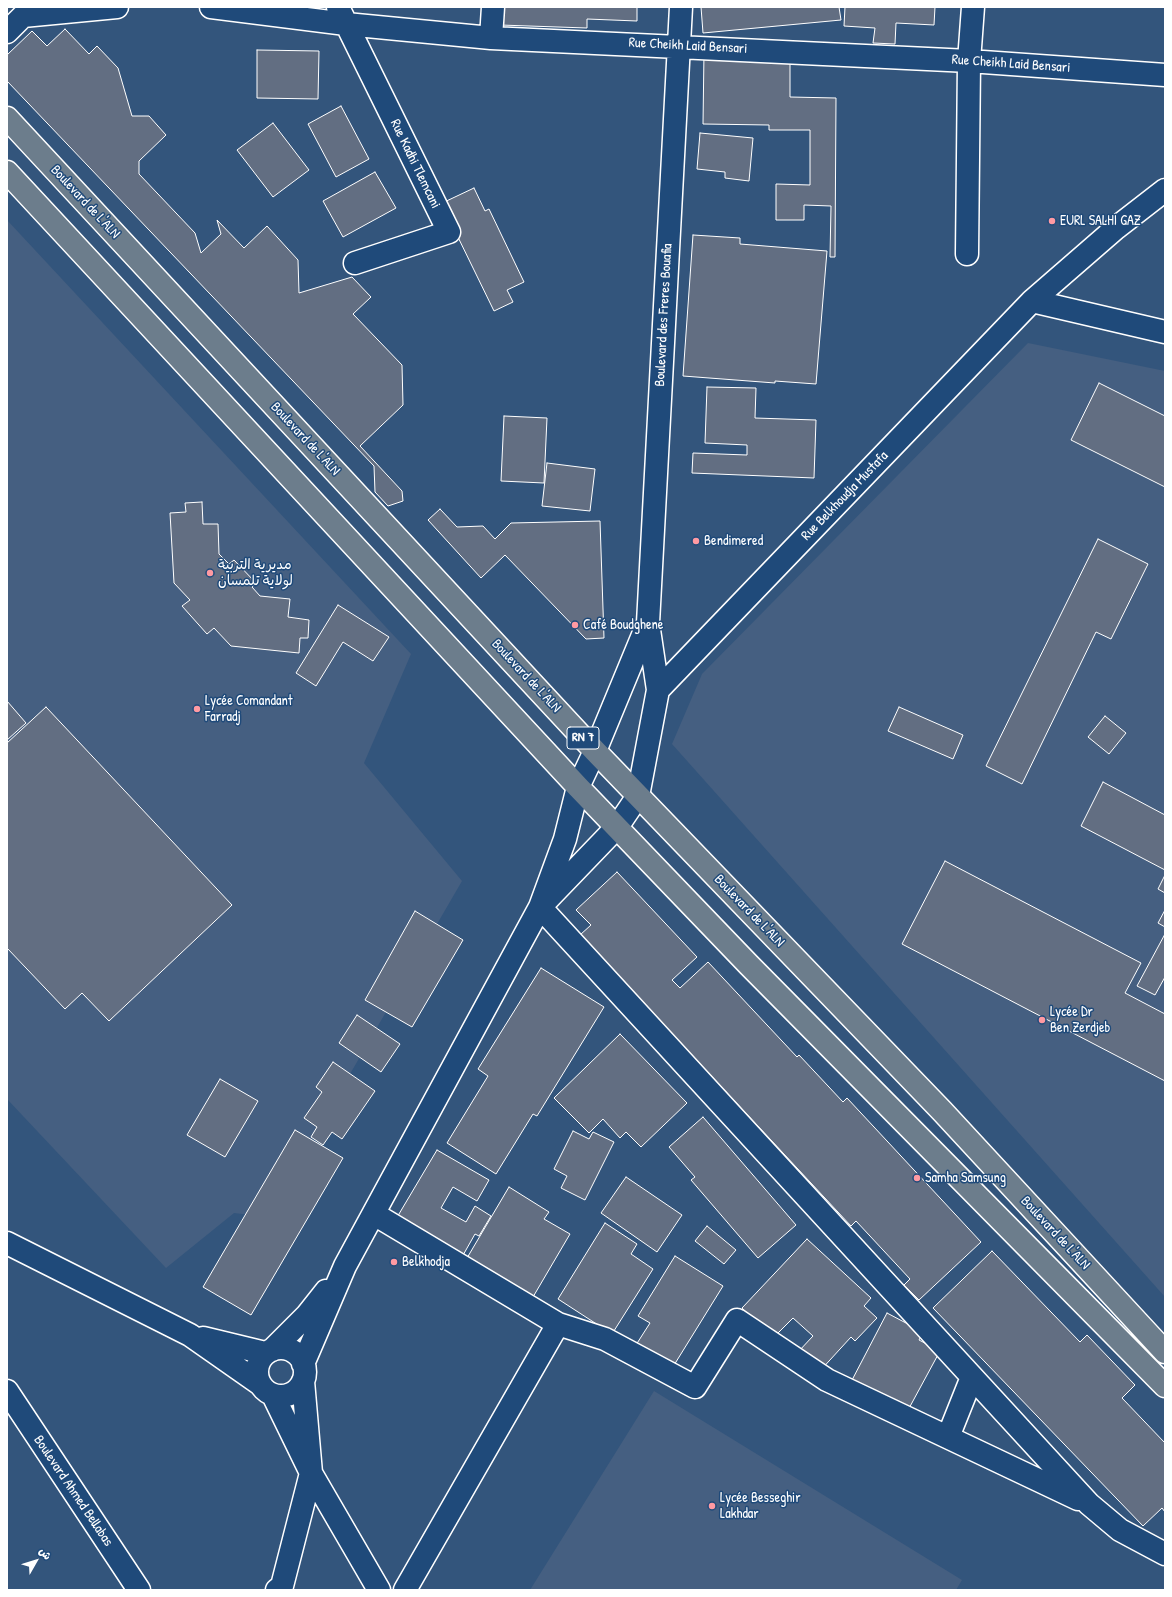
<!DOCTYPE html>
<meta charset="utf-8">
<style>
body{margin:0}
#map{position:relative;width:1172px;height:1597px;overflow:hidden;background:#33557c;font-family:"Patrick Hand","Playpen Sans Arabic",sans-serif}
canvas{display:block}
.frame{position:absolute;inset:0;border:8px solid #fff;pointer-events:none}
.north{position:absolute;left:16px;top:1541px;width:40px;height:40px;-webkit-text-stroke:3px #1f4a7a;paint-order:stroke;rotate:51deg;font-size:11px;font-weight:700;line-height:16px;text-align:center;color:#fff}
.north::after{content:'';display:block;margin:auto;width:14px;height:18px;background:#fff;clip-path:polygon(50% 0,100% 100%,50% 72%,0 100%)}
</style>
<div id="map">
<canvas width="1172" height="1597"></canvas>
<div class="frame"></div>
<div class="north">ش</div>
</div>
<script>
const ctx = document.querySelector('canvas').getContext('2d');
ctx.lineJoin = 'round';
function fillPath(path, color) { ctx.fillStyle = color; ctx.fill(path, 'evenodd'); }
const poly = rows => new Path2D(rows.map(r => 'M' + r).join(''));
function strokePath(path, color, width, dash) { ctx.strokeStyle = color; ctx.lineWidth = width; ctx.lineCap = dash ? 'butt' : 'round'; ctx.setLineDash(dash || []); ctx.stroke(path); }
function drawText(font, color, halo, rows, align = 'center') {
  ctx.font = font + ' "Patrick Hand","Playpen Sans Arabic",sans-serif'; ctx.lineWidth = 3; ctx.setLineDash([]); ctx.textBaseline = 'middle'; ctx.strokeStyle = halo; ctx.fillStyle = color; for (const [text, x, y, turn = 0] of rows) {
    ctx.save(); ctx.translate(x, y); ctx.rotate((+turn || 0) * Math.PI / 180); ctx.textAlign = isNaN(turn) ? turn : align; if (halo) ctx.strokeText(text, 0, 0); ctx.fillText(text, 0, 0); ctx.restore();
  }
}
fillPath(poly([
 [7,220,411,654,364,763,462,881,267,1217,234,1213,166,1268,7,1099],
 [1028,343,1165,371,1165,1297,672,744,702,674],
 [654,1391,962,1580,956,1590,530,1590]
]), '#455f81');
const building = poly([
 [500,7,637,7,637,21,587,19,587,28,500,25,500,7],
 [701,7,839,7,841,20,703,33,701,7],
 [845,7,935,7,934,25,896,23,895,44,873,43,875,28,844,26,845,7],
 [65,29,89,54,97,46,118,68,132,116,149,116,166,135,139,161,139,174,195,233,201,253,221,234,217,220,244,248,267,226,298,260,299,293,352,277,371,297,353,314,402,365,403,405,360,446,402,491,403,501,388,506,375,492,374,466,7,81,7,55,32,31,47,46,65,29],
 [257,50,319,51,318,99,257,98,257,50],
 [704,52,790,54,790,97,836,98,835,257,830,257,831,206,804,205,804,220,776,220,776,184,810,185,810,130,769,130,769,125,703,124,704,52],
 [341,106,369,159,336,177,308,124,341,106],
 [273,123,309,170,273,197,237,150,273,123],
 [700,133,753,138,749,181,725,178,725,172,697,169,700,133],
 [375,172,396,208,343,237,323,201,375,172],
 [474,188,485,211,489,209,524,282,507,290,513,302,494,311,454,229,438,205,474,188],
 [693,235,740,238,740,244,827,251,816,384,775,381,775,383,683,376,693,235],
 [1099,383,1165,416,1165,487,1071,440,1099,383],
 [707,387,756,388,755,418,816,420,814,478,692,473,693,453,747,455,747,445,705,443,707,387],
 [504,416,547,418,544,483,501,481,504,416],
 [547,463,595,469,590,511,542,506,547,463],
 [202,502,203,524,218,524,219,554,229,564,234,560,256,583,252,587,260,596,290,599,288,617,309,620,308,638,300,638,299,653,231,646,214,628,207,634,182,606,190,600,174,583,170,513,186,512,185,503,202,502],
 [440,509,457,527,483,526,495,539,511,523,600,521,604,638,586,639,505,555,481,578,428,520,440,509],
 [1098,539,1148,564,1111,639,1096,632,1022,784,986,766,1098,539],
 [338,605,389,637,373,661,343,642,316,686,296,673,338,605],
 [7,701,26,723,7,740,7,701],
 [46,707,232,905,109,1021,82,993,65,1009,7,948,7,743,46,707],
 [899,707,963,735,953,759,888,731,899,707],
 [1105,716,1126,733,1109,754,1088,737,1105,716],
 [1103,782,1165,815,1165,870,1081,826,1103,782],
 [945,861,1141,963,1125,993,1165,1014,1165,1081,902,944,945,861],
 [617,872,697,957,672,980,680,988,708,962,797,1057,799,1055,843,1102,847,1098,981,1242,919,1300,904,1285,910,1279,856,1221,851,1226,580,935,591,925,576,910,617,872],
 [1165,875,1165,893,1158,889,1165,875],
 [1165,910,1165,927,1158,923,1165,910],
 [415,911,463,940,412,1027,365,1000,415,911],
 [1165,934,1165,977,1155,995,1137,986,1165,934],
 [541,968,604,1007,537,1116,533,1114,496,1174,447,1143,488,1076,478,1069,541,968],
 [357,1015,400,1044,381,1072,339,1043,357,1015],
 [620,1034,687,1103,641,1147,626,1132,620,1138,603,1119,589,1133,554,1098,620,1034],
 [333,1062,375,1091,342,1139,332,1132,323,1145,311,1137,317,1127,304,1118,322,1092,316,1087,333,1062],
 [220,1079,258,1101,225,1157,187,1135,220,1079],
 [703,1117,796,1225,758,1258,691,1180,695,1177,669,1147,703,1117],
 [295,1130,343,1158,251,1315,203,1287,295,1130],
 [573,1131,589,1139,593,1132,614,1142,585,1200,561,1188,567,1176,554,1169,573,1131],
 [437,1150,489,1180,477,1201,453,1187,441,1208,466,1222,475,1206,491,1216,479,1236,475,1234,462,1257,396,1219,437,1150],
 [626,1177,682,1215,657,1252,601,1213,626,1177],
 [509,1187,549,1212,544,1219,570,1234,533,1297,467,1258,509,1187],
 [605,1223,637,1244,631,1254,653,1269,612,1334,558,1299,605,1223],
 [707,1226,736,1250,724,1264,695,1241,707,1226],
 [807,1239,871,1298,864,1306,877,1318,855,1341,851,1337,819,1372,798,1352,813,1336,793,1318,773,1338,742,1308,807,1239],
 [992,1251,1080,1342,1087,1335,1135,1385,1122,1398,1165,1443,1165,1512,1162,1508,1143,1526,933,1308,992,1251],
 [675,1256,723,1286,671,1370,634,1348,650,1323,638,1316,675,1256],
 [887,1313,923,1332,919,1340,940,1351,907,1412,851,1382,887,1313]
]);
fillPath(building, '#626e82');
strokePath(building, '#fff', 1);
const minor = poly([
 [211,7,346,24,491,38,969,61,1165,75],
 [338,7,449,232,355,263],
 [7,32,23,16,117,7],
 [491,38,493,7],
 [1165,190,1116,228,1032,301,1165,332],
 [967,254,969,61,973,7],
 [658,690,1032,301],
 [540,907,617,827,638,796,658,690,648,623,681,7],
 [540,907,1089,1504,1120,1530,1165,1554],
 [374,1214,558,1324,405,1590],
 [7,1243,190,1335,260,1384],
 [558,1324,605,1339,695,1387,737,1320,827,1380,1078,1499],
 [203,1338,265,1353],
 '257 1372a24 24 0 1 1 48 0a24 24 0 1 1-48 0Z',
 [272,1350,307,1315,326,1291],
 [303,1364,345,1266,540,907,565,839,578,787,595,751,648,623],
 [7,1391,139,1590],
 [273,1395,311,1473,379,1590],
 [948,1437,972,1377],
 [277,1590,282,1586,311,1473,303,1381]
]);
const major = poly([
 [7,118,595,751,942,1111,1165,1352],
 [7,172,578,787,749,965,1165,1386]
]);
strokePath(minor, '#fff', 25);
strokePath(major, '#fff', 25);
strokePath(minor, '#1f4a7a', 22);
strokePath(major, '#6c7d8c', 22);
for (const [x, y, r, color] of [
 [1052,221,4,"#ff9aa2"],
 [696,541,4,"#ff9aa2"],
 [210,573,4,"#ff9aa2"],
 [575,625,4,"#ff9aa2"],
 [197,709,4,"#ff9aa2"],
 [1042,1020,4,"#ff9aa2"],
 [917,1178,4,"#ff9aa2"],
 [394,1262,4,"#ff9aa2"],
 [712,1506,4,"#ff9aa2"]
]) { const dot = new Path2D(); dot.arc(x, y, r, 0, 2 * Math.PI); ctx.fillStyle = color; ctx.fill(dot); strokePath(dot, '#1f4a7a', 1.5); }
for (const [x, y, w] of [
 [583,738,32]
]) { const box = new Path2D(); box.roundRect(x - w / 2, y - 11, w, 22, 3); ctx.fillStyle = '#1f4a7a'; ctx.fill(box); strokePath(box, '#fff', 1); }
drawText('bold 13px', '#fff', null, [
 ["RN 7",583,738]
]);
drawText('14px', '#fff', '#1f4a7a', [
 ["Rue Cheikh Laid Bensari",688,46,3],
 ["Rue Cheikh Laid Bensari",1011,64,4],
 ["Rue Kadhi Tlemcani",415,164,64],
 ["Boulevard de L'ALN",85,202,47],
 ["Boulevard des Freres Bouafia",664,315,-87],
 ["Boulevard de L'ALN",305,439,47],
 ["Rue Belkhoudja Mustafa",845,496,-46],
 ["Boulevard de L'ALN",526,676,47],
 ["Boulevard de L'ALN",749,911,46],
 ["Boulevard de L'ALN",1055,1233,47],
 ["Boulevard Ahmed Bellabas",73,1491,56]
]);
drawText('14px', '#fff', '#1f4a7a', [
 ["EURL SALHI GAZ",1060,221],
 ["Bendimered",704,541],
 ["مديرية التربية",218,565],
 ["لولاية تلمسان",218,581],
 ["Café Boudghene",583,625],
 ["Lycée Comandant",205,701],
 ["Farradj",205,717],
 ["Lycée Dr",1050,1012],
 ["Ben Zerdjeb",1050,1028],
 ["Samha Samsung",925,1178],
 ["Belkhodja",402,1262],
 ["Lycée Besseghir",720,1498],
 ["Lakhdar",720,1514]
], 'left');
</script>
